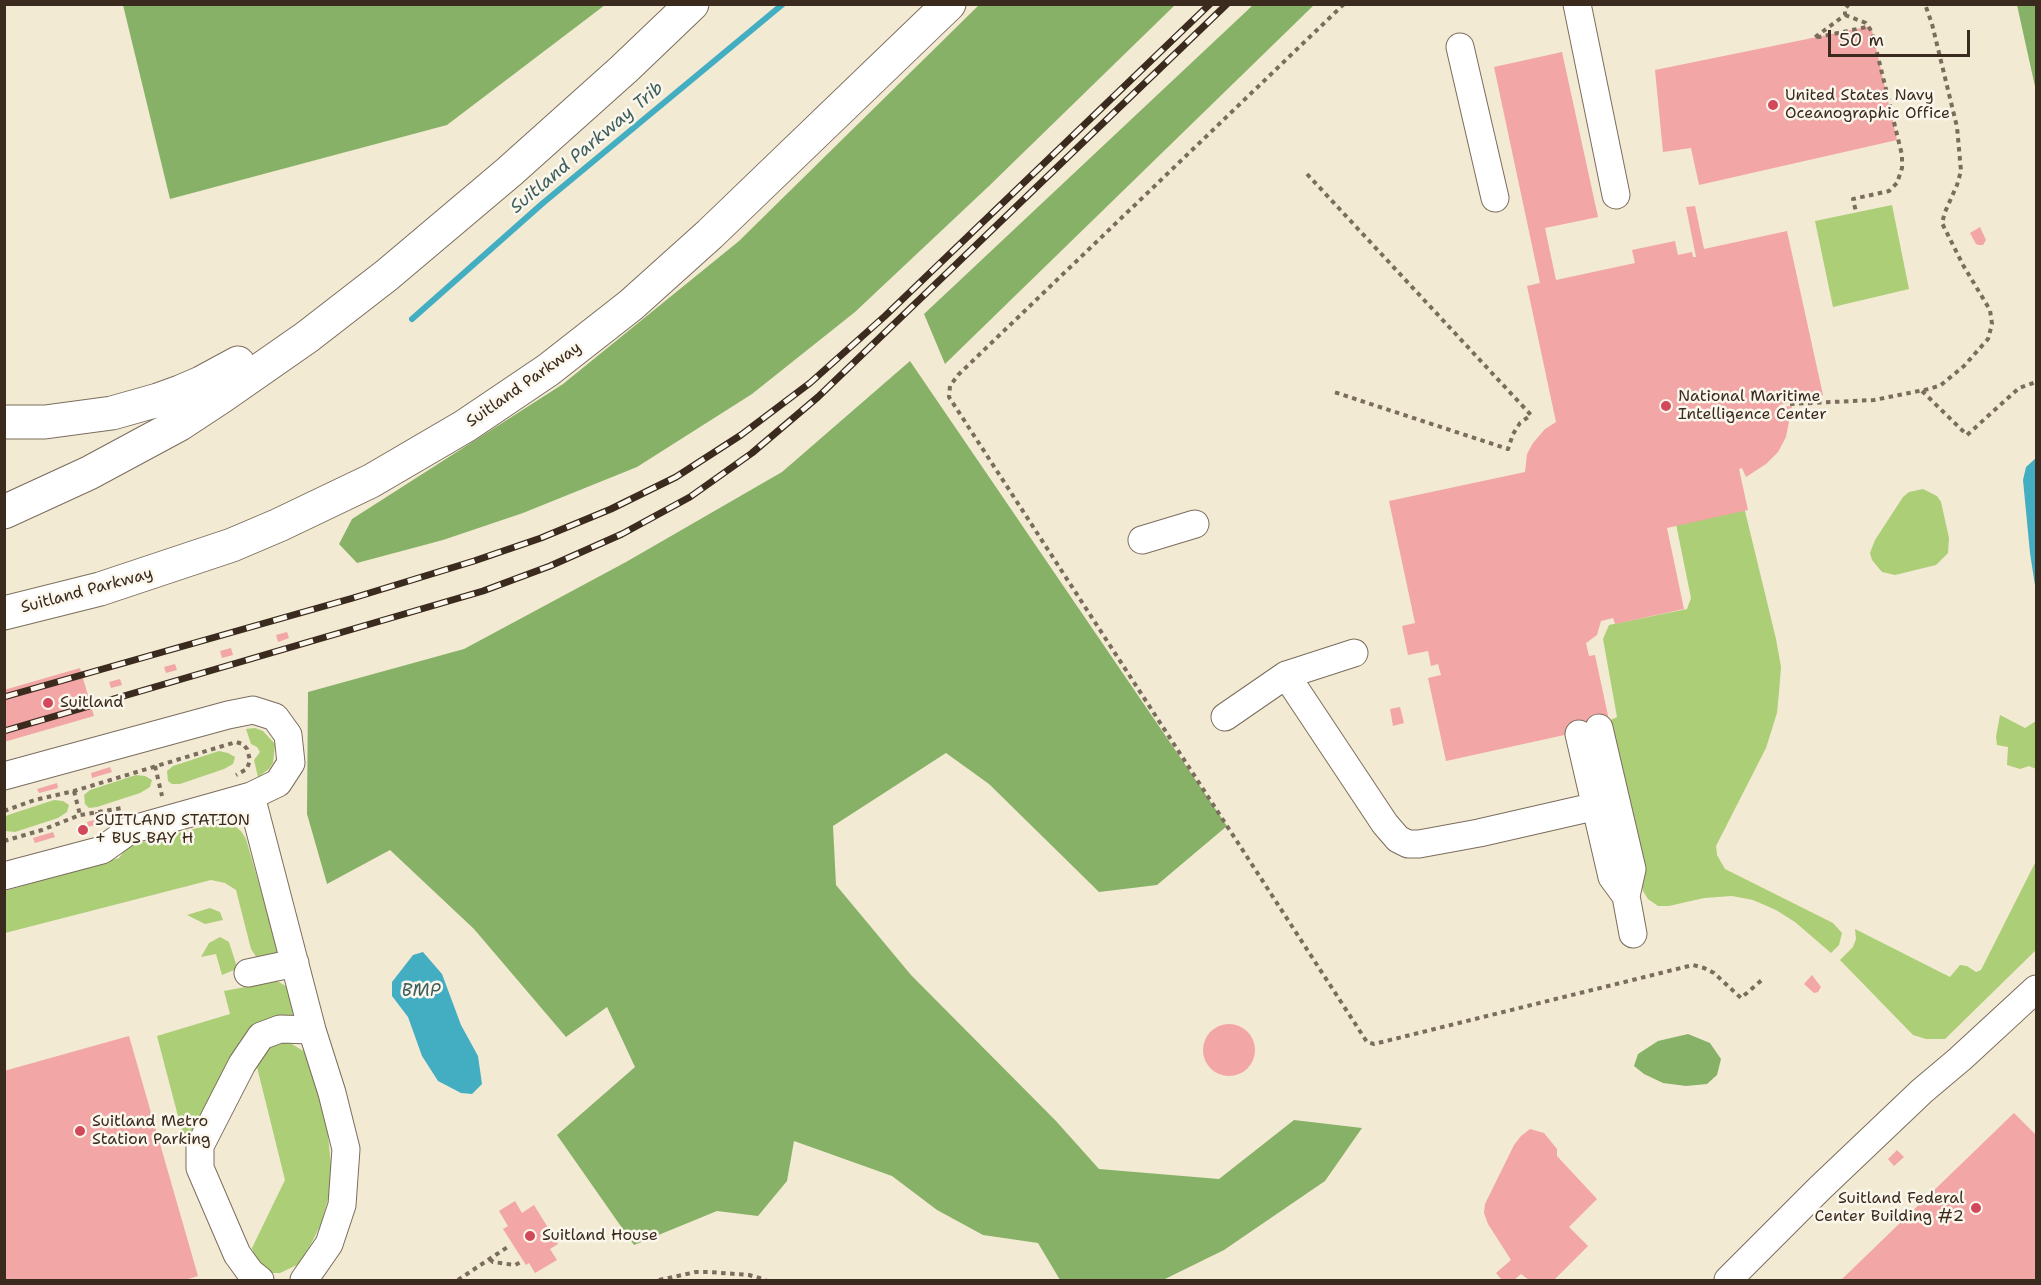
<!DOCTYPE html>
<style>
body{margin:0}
#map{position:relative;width:2041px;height:1285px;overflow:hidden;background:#f3ead3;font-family:"Shantell Sans",sans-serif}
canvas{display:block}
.frame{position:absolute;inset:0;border:6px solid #3b2a1e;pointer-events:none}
.scale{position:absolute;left:1828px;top:30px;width:142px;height:27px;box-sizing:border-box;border:3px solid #3b2a1e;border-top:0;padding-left:8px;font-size:18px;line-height:21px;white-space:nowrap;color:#3b2a1e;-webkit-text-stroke:4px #fbf7ec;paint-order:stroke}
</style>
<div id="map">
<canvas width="2041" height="1285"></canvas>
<div class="frame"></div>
<div class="scale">50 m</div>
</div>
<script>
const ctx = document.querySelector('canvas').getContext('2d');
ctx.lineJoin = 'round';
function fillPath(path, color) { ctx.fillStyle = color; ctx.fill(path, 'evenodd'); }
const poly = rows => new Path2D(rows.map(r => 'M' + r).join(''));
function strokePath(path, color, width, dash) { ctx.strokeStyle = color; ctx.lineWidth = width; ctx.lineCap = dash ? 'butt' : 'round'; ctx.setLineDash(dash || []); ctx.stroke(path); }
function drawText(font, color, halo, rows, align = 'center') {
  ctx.font = font + ' "Shantell Sans",sans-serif'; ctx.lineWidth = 5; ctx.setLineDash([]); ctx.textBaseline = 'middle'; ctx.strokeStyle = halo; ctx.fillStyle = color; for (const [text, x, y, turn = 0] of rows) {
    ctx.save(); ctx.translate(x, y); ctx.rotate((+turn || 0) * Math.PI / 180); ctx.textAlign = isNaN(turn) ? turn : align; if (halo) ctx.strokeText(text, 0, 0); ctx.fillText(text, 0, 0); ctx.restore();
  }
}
fillPath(poly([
 [1892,205,1909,289,1833,307,1815,221],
 [1923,489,1937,496,1941,502,1949,538,1948,553,1936,565,1895,575,1882,572,1872,560,1870,553,1875,540,1903,497,1909,492],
 [1744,507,1776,639,1781,667,1779,692,1777,713,1766,748,1716,846,1717,855,1725,869,1833,923,1842,933,1839,945,1831,953,1795,922,1776,910,1753,900,1732,896,1704,898,1669,906,1658,906,1648,899,1643,891,1604,723,1617,717,1603,639,1609,625,1687,609,1691,598,1676,524],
 [2000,715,2025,728,2036,721,2036,769,2029,766,2020,769,2007,765,2008,747,1997,745,1996,737],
 [255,728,263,731,275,744,273,763,269,769,258,777,254,760,260,752,257,747,251,744,246,729],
 [219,751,228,753,235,757,233,764,224,769,180,784,172,784,168,781,167,771,173,766],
 [136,775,145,776,152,780,150,787,140,793,97,807,89,808,85,804,84,795,90,790],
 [54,800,63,801,69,805,67,812,58,818,15,832,5,831,5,817,8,815],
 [223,823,233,825,241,831,246,839,280,957,257,958,251,949,236,890,225,883,211,880,5,933,5,891,119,858,128,846,213,824],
 [2036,861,2036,950,1945,1039,1926,1039,1913,1035,1840,960,1853,947,1856,939,1855,929,1950,977,1960,965,1967,966,1976,972,1981,970],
 [210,908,220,912,223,920,205,924,187,915],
 [220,937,229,942,236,964,234,970,222,975,216,954,201,957,209,943],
 [277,981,291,989,294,1015,189,1139,184,1139,157,1036,230,1014,224,991],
 [287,1041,305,1052,311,1064,327,1126,331,1165,330,1192,321,1224,311,1244,299,1264,280,1273,270,1273,256,1261,252,1248,285,1180,257,1067,260,1057,272,1043]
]), '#abce77');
fillPath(poly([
 [123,5,123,4,605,5,447,125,170,199],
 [979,5,1175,5,989,186,855,312,752,394,637,467,523,513,443,540,357,563,339,544,352,519,563,384,739,241],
 [1253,5,1314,5,945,364,924,314],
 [2017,5,2036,5,2036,91],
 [910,361,1227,826,1157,885,1099,892,989,784,946,753,833,826,836,885,911,975,1056,1121,1099,1169,1219,1179,1294,1120,1362,1128,1325,1181,1224,1250,1163,1280,1060,1280,1038,1243,983,1235,937,1210,892,1176,794,1141,787,1181,758,1216,717,1211,634,1245,557,1135,635,1067,607,1007,566,1037,474,929,390,850,327,884,307,814,308,692,464,649,626,562,782,472],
 [1688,1034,1710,1043,1721,1059,1717,1075,1707,1084,1686,1086,1663,1083,1644,1074,1634,1066,1638,1054,1658,1041]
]), '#88b168');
fillPath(poly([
 [2036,458,2036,592,2030,553,2023,480,2026,467],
 [423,952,442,974,461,1025,478,1056,482,1084,472,1094,461,1093,438,1081,422,1056,408,1017,392,996,392,982,413,955]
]), '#43aec2');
strokePath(poly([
 [412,319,543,203,783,4]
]), '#43aec2', 6);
fillPath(poly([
 [1871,26,1897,140,1699,185,1691,148,1663,152,1655,70],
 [1562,52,1598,217,1545,228,1556,280,1635,263,1632,250,1675,241,1678,255,1692,252,1693,257,1696,257,1686,207,1695,206,1704,249,1787,231,1823,395,1779,405,1780,407,1792,406,1786,437,1778,452,1766,464,1746,477,1742,468,1739,469,1748,510,1667,528,1684,609,1615,624,1613,618,1601,621,1597,635,1586,643,1589,656,1595,655,1610,725,1446,761,1428,678,1441,675,1438,664,1431,666,1428,651,1408,655,1402,626,1415,623,1389,501,1525,472,1527,454,1533,443,1545,429,1556,422,1527,286,1540,283,1494,67],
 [1980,227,1986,240,1983,245,1979,245,1976,244,1970,233],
 [287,632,289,638,278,642,276,635],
 [231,648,233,655,222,658,220,651],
 [175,664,177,670,166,673,164,667],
 [80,668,94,716,4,742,4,690],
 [120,679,122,685,111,688,109,682],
 [1400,707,1404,723,1393,726,1390,709],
 [110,767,112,772,92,778,91,773],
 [57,783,58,788,39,793,37,789],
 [107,816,108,821,88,827,87,822],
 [53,832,55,837,35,843,33,838],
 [1812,975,1821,987,1818,992,1814,993,1804,984],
 '1203 1050a26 26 0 1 1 52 0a26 26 0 1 1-52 0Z',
 [129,1036,198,1276,185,1280,4,1280,4,1071],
 [2014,1113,2036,1135,2036,1280,1841,1280],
 [1530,1129,1544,1133,1557,1149,1557,1156,1597,1199,1569,1227,1588,1246,1554,1280,1529,1280,1521,1274,1514,1280,1502,1280,1496,1273,1511,1260,1488,1224,1484,1213,1485,1204,1514,1145,1521,1136],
 [1897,1150,1904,1157,1894,1166,1888,1159],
 [515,1201,522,1213,534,1205,558,1244,550,1249,557,1260,535,1273,529,1263,526,1265,503,1229,508,1226,499,1211]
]), '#f2a6a5');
const minor = poly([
 [1577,4,1616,195],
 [1460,47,1495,198],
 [1142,540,1195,524],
 [1286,675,1385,824,1398,839,1408,844,1419,844,1479,833,1597,806],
 [1225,717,1286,675,1354,653],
 [1599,728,1632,869,1626,896],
 [1579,734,1612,877,1626,896,1633,934],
 [4,776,228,715,253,710,275,717,288,735,291,763,278,783,251,796,130,830,102,850,4,876],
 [251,796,312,1030,332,1093,346,1149,342,1205,329,1244,304,1280],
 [248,973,295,963],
 [260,1280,250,1272,237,1254,200,1168,200,1146,242,1064,261,1036,280,1029,312,1030],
 [1728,1280,1820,1188,1922,1091,1960,1059,2036,989]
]);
const highway = poly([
 [4,422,45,422,112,413,158,400,180,392,201,383,238,363],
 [4,512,89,473,180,424,221,397,307,337,387,275,509,172,624,69,692,4],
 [4,613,100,589,232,545,279,525,371,481,465,426,548,370,631,305,710,234,949,4]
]);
strokePath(minor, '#7b6d5d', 29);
strokePath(highway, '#7b6d5d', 35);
strokePath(poly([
 [1344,4,958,375,950,386,949,397,1367,1042,1374,1044,1693,965,1704,968,1714,973,1741,998,1763,979],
 [1849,4,1845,9,1845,15,1814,38,1867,27],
 [1845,15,1866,23,1872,32,1902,155,1902,168,1897,183,1889,191,1853,199,1856,212],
 [1307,174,1531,415,1520,423,1513,434,1508,449,1331,391],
 [1922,391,1967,435,2019,388,2036,382],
 [1790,404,1874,400,1929,389,1941,385,1964,366,1988,339,1992,324,1990,310,1963,265,1942,223,1945,212,1957,185,1961,171,1957,127,1932,24,1925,4],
 [155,766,162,796],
 [74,791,80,815],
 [4,811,35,800,74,791,236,742,243,744,247,749,250,760,247,769,236,775],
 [97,812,98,819],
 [4,841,42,830,80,815,122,808],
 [490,1259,493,1262,515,1265,523,1261],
 [458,1280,509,1246],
 [659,1280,696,1272,709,1272,749,1275,766,1280]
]), '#7b6d5d', 4, [4.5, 4.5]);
strokePath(minor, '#fff', 27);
strokePath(highway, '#fff', 33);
const rail = poly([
 [4,697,353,598,474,561,541,538,611,509,676,477,741,435,810,383,885,316,1210,4],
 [4,731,483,591,550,566,622,534,690,497,752,453,818,397,1227,4]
]);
strokePath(rail, '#3b2a1e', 7);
strokePath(rail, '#fbf7ec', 4.5, [14]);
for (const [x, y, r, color] of [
 [1773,105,6,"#d1495b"],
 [1666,406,6,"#d1495b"],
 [48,703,6,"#d1495b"],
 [83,830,6,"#d1495b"],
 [80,1131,6,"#d1495b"],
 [1976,1208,6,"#d1495b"],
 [530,1236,6,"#d1495b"]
]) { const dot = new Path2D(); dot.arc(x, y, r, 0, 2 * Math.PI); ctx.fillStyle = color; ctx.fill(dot); strokePath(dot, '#fbf7ec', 2); }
drawText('16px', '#3b2a1e', '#fbf7ec', [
 ["United States Navy",1785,96],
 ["Oceanographic Office",1785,114],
 ["National Maritime",1678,397],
 ["Intelligence Center",1678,415],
 ["Suitland",60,703],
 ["SUITLAND STATION",95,821],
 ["+ BUS BAY H",95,839],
 ["Suitland Metro",92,1122],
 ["Station Parking",92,1140],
 ["Suitland Federal",1964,1199,"right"],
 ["Center Building #2",1964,1217,"right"],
 ["Suitland House",542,1236]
], 'left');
drawText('16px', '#3b2a1e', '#fbf7ec', [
 ["Suitland Parkway",524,385,-35],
 ["Suitland Parkway",87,591,-15]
]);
drawText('italic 18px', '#3e5f60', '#fbf7ec', [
 ["Suitland Parkway Trib",587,148,-40],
 ["BMP",421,991]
]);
</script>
